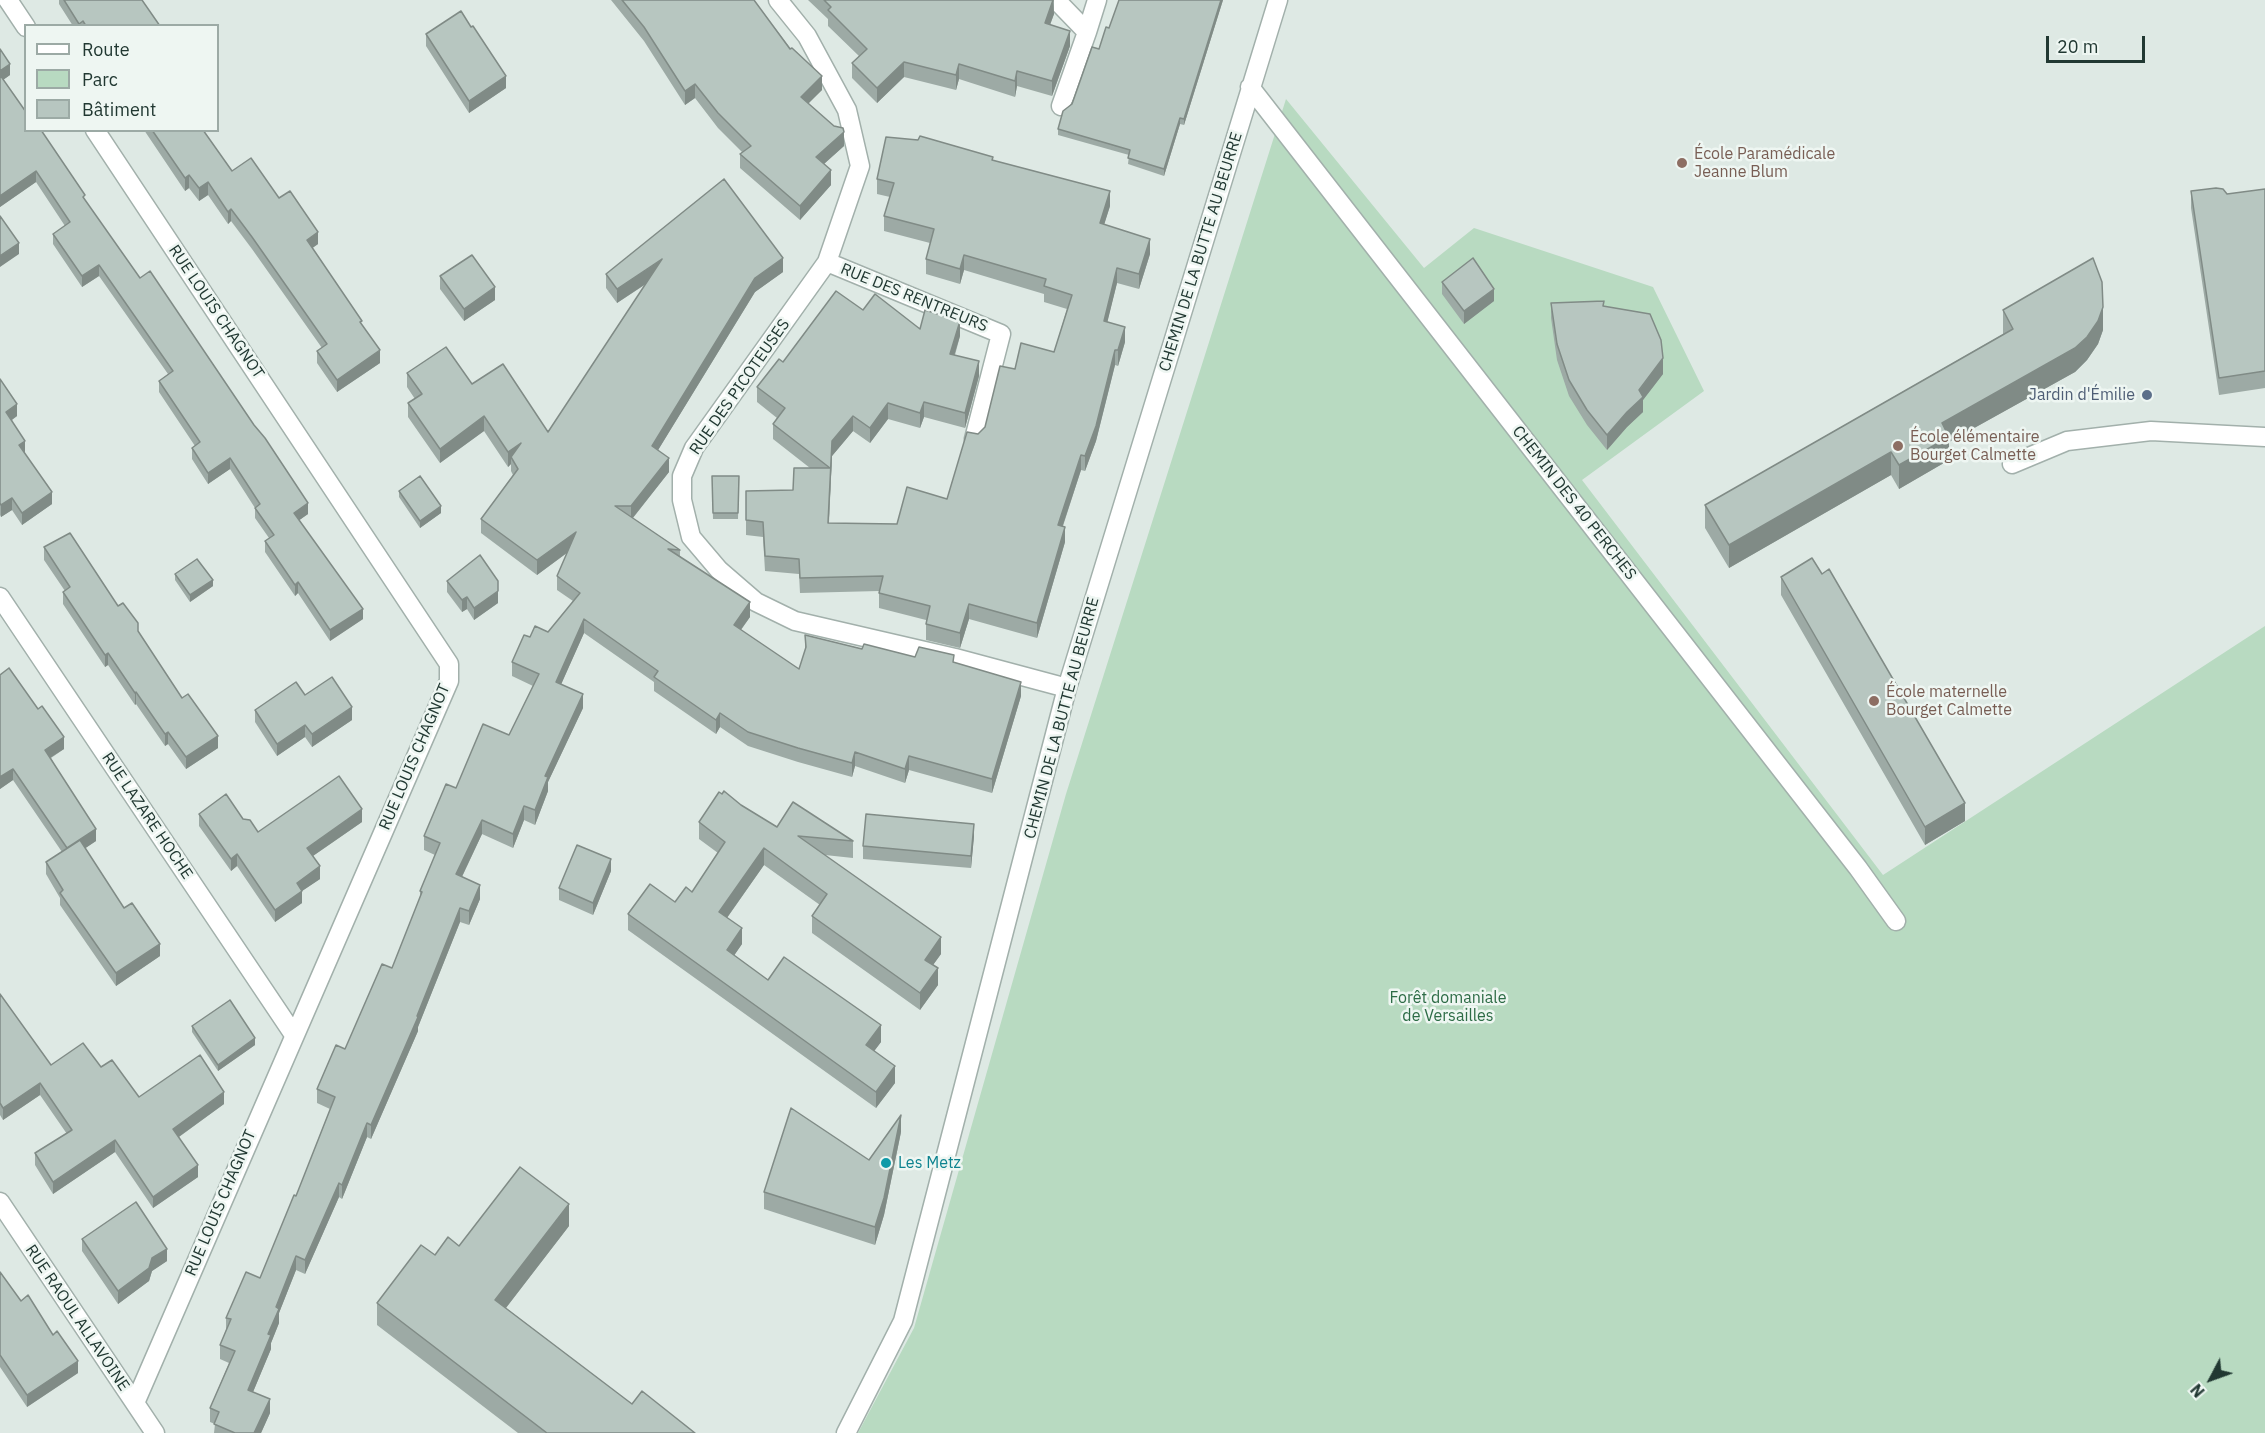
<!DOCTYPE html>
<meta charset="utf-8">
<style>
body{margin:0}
#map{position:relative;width:2265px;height:1433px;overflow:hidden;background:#dee9e4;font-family:"IBM Plex Sans",sans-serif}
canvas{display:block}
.legend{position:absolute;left:24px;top:24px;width:195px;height:108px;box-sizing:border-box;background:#eef6f2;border:2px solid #9caaa5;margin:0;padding:8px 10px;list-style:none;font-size:18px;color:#213832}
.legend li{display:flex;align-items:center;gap:12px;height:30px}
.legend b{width:30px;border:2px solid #9caaa5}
.north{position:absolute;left:2181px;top:1349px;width:60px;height:60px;-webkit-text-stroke:4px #eef6f2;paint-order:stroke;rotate:229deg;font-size:16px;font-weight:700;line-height:24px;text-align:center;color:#213832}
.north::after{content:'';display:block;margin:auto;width:21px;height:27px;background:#213832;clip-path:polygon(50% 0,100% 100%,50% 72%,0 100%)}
.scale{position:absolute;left:2046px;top:36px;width:99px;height:27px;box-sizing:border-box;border:3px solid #213832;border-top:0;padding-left:8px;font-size:18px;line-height:21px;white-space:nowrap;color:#213832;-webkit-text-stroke:4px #eef6f2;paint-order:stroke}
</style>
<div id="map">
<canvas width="2265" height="1433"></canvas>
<ul class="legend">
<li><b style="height:8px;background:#fff"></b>Route</li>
<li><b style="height:16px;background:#b8dac1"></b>Parc</li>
<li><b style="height:16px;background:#b7c6c0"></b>Bâtiment</li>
</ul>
<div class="north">N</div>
<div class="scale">20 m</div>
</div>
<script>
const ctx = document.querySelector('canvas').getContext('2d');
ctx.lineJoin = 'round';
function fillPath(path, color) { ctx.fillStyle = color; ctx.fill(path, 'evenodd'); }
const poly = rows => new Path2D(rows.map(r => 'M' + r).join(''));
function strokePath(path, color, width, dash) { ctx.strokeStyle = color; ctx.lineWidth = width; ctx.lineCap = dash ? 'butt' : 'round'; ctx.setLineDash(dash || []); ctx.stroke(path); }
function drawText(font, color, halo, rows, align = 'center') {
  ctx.font = font + ' "IBM Plex Sans",sans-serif'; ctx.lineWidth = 5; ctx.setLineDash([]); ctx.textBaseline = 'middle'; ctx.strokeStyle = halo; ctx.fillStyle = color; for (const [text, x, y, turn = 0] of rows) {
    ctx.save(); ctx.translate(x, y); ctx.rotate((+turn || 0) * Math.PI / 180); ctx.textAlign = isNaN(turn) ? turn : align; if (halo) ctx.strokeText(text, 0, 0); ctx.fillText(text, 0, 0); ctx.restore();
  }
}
fillPath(poly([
 [1286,99,1424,268,1474,228,1653,287,1704,391,1582,480,1883,875,2265,626,2265,1433,858,1433,914,1328,1066,794]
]), '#b8dac1');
const service = poly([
 [2012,464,2067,441,2151,431,2265,437]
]);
const minor = poly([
 [8,0,26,27],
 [778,0,807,36,847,110,860,166,827,262,694,448,682,476,682,500,691,537,719,570,756,602,795,621,955,658,1067,688],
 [1056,0,1087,32,1097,0],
 [1250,87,1858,868,1896,921],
 [1061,106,1087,32],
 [95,130,449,664,449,681,135,1403],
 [827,262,1001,334,974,439],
 [0,597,294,1035],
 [0,1202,155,1433],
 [846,1433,903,1321,1067,688,1278,0]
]);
strokePath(service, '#a2b0ab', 21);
strokePath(minor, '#a2b0ab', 21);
strokePath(service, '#fff', 18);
strokePath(minor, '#fff', 18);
fillPath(poly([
 [59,0,142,0,160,26,73,26,59,4],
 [611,0,754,0,822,90,808,103,844,146,824,164,831,185,800,220,740,168,740,154,742,152,718,128,695,98,685,105,644,41],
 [808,0,1054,0,1054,14,1050,25,1070,46,1052,96,1017,86,1015,97,959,79,956,90,904,77,877,103,852,78,852,63,859,56,828,26,828,19],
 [1119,0,1223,0,1184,125,1180,124,1164,176,1128,164,1129,155,1058,135,1058,129,1109,28],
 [426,34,506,88,469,113,426,46],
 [0,49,10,75,3,80,85,201,308,514,299,520,363,619,330,641,298,593,295,596,265,552,265,541,269,538,255,518,255,508,230,469,208,484,192,459,192,448,195,446,159,392,159,381,168,374,99,276,82,287,53,244,53,234,65,226,36,182,0,207],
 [144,130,203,130,232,171,279,198,318,244,312,248,362,325,380,363,337,392,317,363,317,351,322,348,252,249,231,221,228,224,208,195,199,201,189,188,185,191],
 [993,160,1110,206,1104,224,1150,254,1139,289,1117,283,1107,322,1125,342,1118,366,1115,365,1096,441,1085,471,1081,470,1063,526,1065,542,1037,638,969,619,960,648,926,640,926,620,879,608,879,591,800,593,799,574,765,571,763,537,746,535,746,491,793,490,810,468,773,439,773,424,777,418,757,402,757,387,783,362,863,310,920,329,960,336,955,355,979,376,965,428,924,417,920,428,888,419,870,443,853,431,832,456,829,523,897,524,947,499,978,434,985,427,1015,369,1054,352,1067,309,1044,302,1044,294,964,270,960,284,926,274,926,259,930,243,884,231,884,216,890,197,877,194,877,179],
 [2265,189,2265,388,2219,395,2191,208,2191,191,2227,194],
 [783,272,755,292,658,450,669,472,633,518,680,550,680,556,750,617,741,630,799,669,805,650,805,635,862,649,954,662,1021,696,992,793,909,770,905,783,855,766,852,777,798,762,748,746,720,727,716,734,654,691,654,682,584,633,561,684,583,708,548,782,548,791,535,825,524,820,513,848,482,834,462,877,480,899,469,925,460,922,418,1027,418,1031,371,1139,367,1137,342,1199,339,1197,305,1274,296,1270,279,1313,279,1323,271,1343,271,1349,253,1392,270,1413,261,1433,214,1433,215,1424,210,1422,210,1408,229,1363,220,1359,220,1345,226,1330,226,1318,260,1278,296,1196,330,1109,317,1103,317,1089,345,1049,392,968,420,897,420,891,435,855,424,850,424,836,456,788,509,735,533,686,512,676,512,662,530,637,548,632,573,601,557,590,557,576,567,553,537,575,481,533,481,519,513,475,511,471,511,464,508,467,484,431,440,463,408,417,408,403,415,399,407,387,407,373,472,384,548,432,646,284,617,303,606,288,606,274],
 [440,276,495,300,464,321,440,289],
 [1442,282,1494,301,1464,324,1442,294],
 [1551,303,1604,306,1663,374,1643,400,1643,412,1627,427,1607,450,1587,425,1569,396,1557,360,1551,318],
 [2003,310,2103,330,2098,344,2087,360,2075,372,1949,442,1949,460,1899,489,1891,475,1729,568,1705,528,1705,505,2003,334],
 [0,379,17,416,12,420,25,454,52,504,22,525,12,510,1,517,0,515],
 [712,476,739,476,738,519,713,519],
 [399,491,441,513,420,528,399,497],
 [44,547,118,606,138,631,182,698,218,748,186,769,168,744,165,746,136,704,135,705,108,665,105,667,63,604,63,592,65,591,44,560],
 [175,574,213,586,190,602,175,580],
 [1781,577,1965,821,1925,845,1781,595],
 [447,581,498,603,474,620,467,609,462,612,447,592],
 [0,675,64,749,51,758,96,841,85,848,124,908,160,956,116,986,60,905,60,898,46,874,46,862,62,852,13,780,0,789],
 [255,710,352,720,312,747,305,737,277,756,255,722],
 [741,805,777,827,853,841,853,858,825,855,941,954,933,965,938,985,920,1010,812,933,812,916,820,905,764,865,727,918,742,944,734,955,768,980,881,1042,874,1051,895,1083,876,1108,628,930,628,914,675,902,692,892,718,853,699,839,699,822],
 [199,814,243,819,258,832,362,822,313,856,320,879,302,891,302,903,275,922,237,866,231,871,199,826],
 [974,836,971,868,863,859,863,846],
 [611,871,593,915,559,900,559,888],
 [0,994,51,1065,101,1067,139,1097,224,1104,179,1137,198,1177,153,1208,115,1152,53,1194,35,1165,35,1153,67,1134,40,1095,3,1120,0,1115],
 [192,1026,255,1045,218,1071,192,1032],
 [901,1132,884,1215,875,1245,764,1209,764,1192,869,1160],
 [569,1226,506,1308,632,1404,695,1433,518,1433,377,1325,377,1303,435,1255,459,1246],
 [82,1239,167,1261,152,1271,149,1281,118,1304,82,1251],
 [0,1272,21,1301,53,1335,78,1373,27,1407,0,1367]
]), '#9daaa5');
fillPath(poly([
 [1053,0,1054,14,1045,38,1045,23],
 [1221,0,1223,0,1184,125,1184,119],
 [1070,31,1070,46,1052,96,1052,81],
 [904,62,904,77,877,103,877,88],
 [10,64,10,75,0,82,0,71],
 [959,64,959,79,956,90,956,75],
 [1017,71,1017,86,1015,97,1015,81],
 [506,76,506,88,469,113,469,101],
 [822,76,822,90,801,111,801,97],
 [695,84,695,98,685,105,685,91],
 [1180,118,1180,124,1164,176,1164,169],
 [844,132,844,146,816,171,816,157],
 [831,170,831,185,800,220,800,206],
 [36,171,36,182,0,207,0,196],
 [189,175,189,188,185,191,185,178],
 [208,182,208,195,199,201,199,188],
 [1110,191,1110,206,1100,238,1100,223],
 [231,209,231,221,228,224,228,212],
 [318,232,318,244,307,252,307,240],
 [1150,239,1150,254,1139,289,1139,274],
 [19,243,19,254,0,267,0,256],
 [964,255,964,270,960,284,960,269],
 [783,258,783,272,755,292,652,460,652,446,755,278],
 [662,259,662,273,617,303,617,289],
 [99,265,99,276,82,287,82,276],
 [1117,268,1117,283,1104,336,1104,321],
 [495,287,495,300,464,321,464,309],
 [1494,289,1494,301,1464,324,1464,311],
 [2103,307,2103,330,2098,344,2087,360,2075,372,1949,442,1949,460,1899,489,1899,465,1942,423],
 [960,321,960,336,950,369,950,354],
 [1125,327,1125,342,1118,366,1118,350],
 [380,350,380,363,337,392,337,380],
 [1115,350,1115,365,1096,441,1085,471,1085,456],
 [1663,358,1663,374,1643,400,1643,412,1627,427,1607,450,1607,435],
 [979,361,979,376,965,428,965,413],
 [924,402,924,417,920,428,920,413],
 [888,403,888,419,870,443,870,428],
 [17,404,17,416,6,424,6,412],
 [484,416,484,431,440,463,440,449],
 [853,416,853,431,832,456,828,538,832,441],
 [25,441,25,453,19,445],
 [521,443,511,457,511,464,508,467,508,452],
 [1891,452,1891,475,1729,568,1729,545],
 [1081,455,1081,470,1058,540,1058,525],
 [230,458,230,469,208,484,208,473],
 [669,458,669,472,631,520,631,506],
 [52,492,52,504,22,525,22,513],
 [12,498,12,510,1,517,1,505],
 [308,503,308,514,294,524,294,513],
 [441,506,441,513,420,528,420,521],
 [1065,527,1065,542,1037,638,1037,623],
 [576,532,576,546,537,575,537,560],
 [213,580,213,586,190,602,190,595],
 [298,582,298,593,295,596,295,585],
 [498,591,498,603,474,620,474,608],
 [467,597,467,609,462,612,462,600],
 [750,602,750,617,734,639,734,625],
 [969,604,969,619,960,648,960,633],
 [363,609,363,619,330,641,330,630],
 [584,619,584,633,556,696,556,682],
 [108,653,108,665,105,667,105,655],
 [1021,682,1021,696,992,793,992,779],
 [136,692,136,704,135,705,135,693],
 [583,694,583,708,548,782,548,791,535,825,535,810,545,776],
 [352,707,352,720,312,747,312,734],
 [720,713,720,727,716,734,716,720],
 [305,725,305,737,277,756,277,744],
 [168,732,168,744,165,746,165,734],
 [218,736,218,748,186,769,186,757],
 [64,737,64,749,45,761,45,750],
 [855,752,855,766,852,777,852,763],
 [909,756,909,770,905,783,905,769],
 [13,769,13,780,0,789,0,777],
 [1965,803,1965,821,1925,845,1925,827],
 [524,806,524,820,513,848,513,834],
 [362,809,362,822,307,860,307,848],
 [482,820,482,834,456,889,456,874],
 [974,824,974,836,971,868,971,856],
 [96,829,96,841,68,860,68,848],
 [764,848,764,865,719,929,719,912],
 [237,854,237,866,231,871,231,859],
 [611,859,611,871,593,915,593,903],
 [320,866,320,879,302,891,302,903,275,922,275,910,297,883],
 [480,885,480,899,469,925,469,911],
 [460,908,460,922,418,1027,418,1031,371,1139,371,1125,417,1016],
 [742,928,742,944,727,966,727,950],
 [941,937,941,954,925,976,925,960],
 [160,944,160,956,116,986,116,973],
 [938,968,938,985,920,1010,920,993],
 [881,1025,881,1042,866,1062,866,1045],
 [255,1038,255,1045,218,1071,218,1065],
 [895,1066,895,1083,876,1108,876,1092],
 [40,1083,40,1095,3,1120,3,1108],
 [224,1092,224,1104,173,1141,173,1129],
 [901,1115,901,1132,884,1215,875,1245,875,1227],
 [367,1123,367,1137,342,1199,342,1185],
 [115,1140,115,1152,53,1194,53,1182],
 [198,1165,198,1177,153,1208,153,1197],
 [339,1183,339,1197,305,1274,305,1260],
 [569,1204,569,1226,495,1322,495,1300],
 [167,1249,167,1261,152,1271,149,1281,118,1304,118,1291,152,1258],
 [296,1256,296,1270,279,1313,279,1323,271,1343,271,1349,248,1404,248,1390,268,1334,276,1307],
 [78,1361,78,1373,27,1407,27,1395],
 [270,1399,270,1413,261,1433,254,1433]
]), '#808b86');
const building = poly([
 [64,0,142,0,160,26,86,26,83,21,79,24,64,0],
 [622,0,754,0,790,49,792,48,822,76,801,97,834,126,843,128,844,132,816,157,831,170,800,206,740,154,751,146,718,113,695,84,685,91,644,27,622,0],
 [824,0,1053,0,1045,23,1070,31,1052,81,1017,71,1015,81,959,64,956,75,904,62,877,88,852,63,867,49,828,10,831,7,824,0],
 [1119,0,1221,0,1184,119,1180,118,1164,169,1128,158,1130,150,1058,129,1063,111,1072,104,1092,47,1099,49,1106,27,1109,28,1119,0],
 [461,11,471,27,473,26,506,76,469,101,426,34,461,11],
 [0,49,10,64,0,71,0,49],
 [0,75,26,112,26,130,41,130,85,195,83,197,140,278,150,271,254,425,265,438,308,503,294,513,363,609,330,630,298,582,295,585,265,541,274,535,255,508,260,504,230,458,208,473,192,448,200,442,159,381,173,371,99,265,82,276,53,234,70,222,36,171,0,196,0,75],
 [152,130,203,130,232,171,251,158,279,198,290,191,318,232,307,240,362,321,360,322,380,350,337,380,317,351,327,344,252,237,231,209,228,212,208,182,199,188,189,175,185,178,152,130],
 [920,136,993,157,992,160,1110,191,1100,223,1150,239,1139,274,1117,268,1104,321,1125,327,1118,350,1115,350,1096,426,1085,456,1081,455,1058,525,1065,527,1037,623,969,604,960,633,926,624,930,606,879,593,883,576,800,578,799,559,765,556,763,522,746,520,746,491,793,490,794,468,830,468,773,424,785,408,757,387,779,359,783,362,836,291,863,310,875,294,920,329,925,310,960,321,950,354,979,361,965,413,924,402,920,413,888,403,870,428,853,416,832,441,828,523,897,524,907,487,947,499,967,432,978,434,985,427,1000,366,1015,369,1021,343,1054,352,1072,295,1044,286,1046,279,964,255,960,269,926,259,934,229,884,216,894,183,877,179,886,137,918,140,920,136],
 [724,179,783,258,755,278,652,446,669,458,631,506,615,506,680,550,668,549,750,602,734,625,799,669,806,647,805,635,862,649,864,644,915,657,919,647,954,655,953,662,1021,682,992,779,909,756,905,769,855,752,852,763,798,748,748,732,720,713,716,720,654,677,658,671,584,619,556,682,583,694,545,776,548,777,535,810,524,806,513,834,482,820,456,874,480,885,469,911,460,908,417,1016,418,1017,371,1125,367,1123,342,1185,339,1183,305,1260,296,1256,276,1307,279,1309,268,1334,271,1335,248,1390,270,1399,254,1433,235,1433,214,1424,219,1412,210,1408,235,1351,220,1345,231,1319,226,1318,246,1272,260,1278,294,1195,296,1196,335,1097,317,1089,336,1045,345,1049,382,964,392,968,422,892,420,891,440,843,424,836,446,784,456,788,483,724,509,735,539,674,512,662,524,635,530,637,535,626,548,632,580,593,557,576,576,532,537,560,481,519,518,469,511,457,521,443,508,452,484,416,440,449,408,403,422,394,407,373,446,347,472,384,503,364,548,432,662,259,617,289,606,274,724,179],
 [2216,188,2223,189,2227,194,2265,189,2265,371,2219,378,2191,191,2216,188],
 [0,216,19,243,0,256,0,216],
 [472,255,495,287,464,309,440,276,472,255],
 [1473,258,1494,289,1464,311,1442,282,1473,258],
 [2093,258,2102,282,2103,307,2098,321,2087,337,2075,348,1942,423,1949,437,1899,465,1891,452,1729,545,1705,505,2013,329,2003,310,2093,258],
 [1604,301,1603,306,1650,314,1661,340,1663,358,1639,390,1643,397,1627,412,1607,435,1587,410,1569,380,1557,344,1551,303,1604,301],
 [0,379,17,404,6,412,25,441,19,445,52,492,22,513,12,498,1,505,0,503,0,379],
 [420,476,441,506,420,521,399,491,420,476],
 [712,476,739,476,738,513,713,513,712,476],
 [70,533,118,606,123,603,138,623,138,631,182,698,188,694,218,736,186,757,168,732,165,734,136,692,135,693,108,653,105,655,63,592,70,587,44,547,70,533],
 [480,555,498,581,498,591,474,608,467,597,462,600,447,581,480,555],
 [1812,558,1822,574,1829,569,1965,803,1925,827,1781,577,1812,558],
 [197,559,213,580,190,595,175,574,197,559],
 [9,668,38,709,42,706,64,737,45,750,96,829,67,848,13,769,0,777,0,675,9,668],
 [332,677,352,707,312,734,305,725,277,744,255,710,296,682,305,695,332,677],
 [339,776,362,809,307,848,320,866,297,883,302,891,275,910,237,854,231,859,199,814,226,794,243,819,250,820,258,832,339,776],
 [724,791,741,805,777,827,793,802,853,841,798,836,941,937,925,960,938,968,920,993,812,916,827,894,764,848,719,912,742,928,727,950,768,980,784,957,881,1025,866,1045,895,1066,876,1092,628,914,650,884,675,902,686,887,692,892,725,842,699,822,719,792,722,794,724,791],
 [866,814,974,824,971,856,863,846,866,814],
 [80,840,124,908,132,903,160,944,116,973,60,893,63,890,46,862,80,840],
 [577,845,611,859,593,903,559,888,577,845],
 [0,994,51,1065,83,1043,101,1067,112,1060,139,1097,200,1055,224,1092,173,1129,198,1165,153,1197,115,1140,53,1182,35,1153,72,1130,40,1083,3,1108,0,1103,0,994],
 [230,1000,255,1038,218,1065,192,1026,230,1000],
 [791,1108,869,1160,901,1115,884,1198,875,1227,764,1192,791,1108],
 [520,1167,569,1204,495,1300,632,1404,642,1391,695,1433,547,1433,377,1303,421,1245,435,1255,448,1237,459,1246,520,1167],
 [136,1202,167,1249,152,1258,149,1268,118,1291,82,1239,136,1202],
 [0,1272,21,1301,28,1295,53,1335,57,1331,78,1361,27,1395,0,1355,0,1272]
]);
fillPath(building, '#b7c6c0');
strokePath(building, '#808b86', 1.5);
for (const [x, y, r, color] of [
 [1682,163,6,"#8d6e63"],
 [2147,395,6,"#5c6f8a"],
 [1898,446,6,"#8d6e63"],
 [1874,701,6,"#8d6e63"],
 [886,1163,6,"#0f9aa8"]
]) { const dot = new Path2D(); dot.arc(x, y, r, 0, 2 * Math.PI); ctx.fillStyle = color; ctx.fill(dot); strokePath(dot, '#eef6f2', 2); }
drawText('16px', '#785e54', '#eef6f2', [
 ["École Paramédicale",1694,154],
 ["Jeanne Blum",1694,172],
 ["École élémentaire",1910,437],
 ["Bourget Calmette",1910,455],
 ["École maternelle",1886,692],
 ["Bourget Calmette",1886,710]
], 'left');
drawText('16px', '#213832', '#eef6f2', [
 ["CHEMIN DE LA BUTTE AU BEURRE",1201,252,-73],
 ["RUE DES RENTREURS",914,298,22],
 ["RUE LOUIS CHAGNOT",216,312,56],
 ["RUE DES PICOTEUSES",740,387,-55],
 ["CHEMIN DES 40 PERCHES",1574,503,52],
 ["CHEMIN DE LA BUTTE AU BEURRE",1062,718,-75],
 ["RUE LOUIS CHAGNOT",415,757,-67],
 ["RUE LAZARE HOCHE",147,816,56],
 ["RUE LOUIS CHAGNOT",221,1203,-67],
 ["RUE RAOUL ALLAVOINE",77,1318,56]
]);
drawText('16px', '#4e5e75', '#eef6f2', [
 ["Jardin d'Émilie",2135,395]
], 'right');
drawText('16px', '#2d6c46', '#eef6f2', [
 ["Forêt domaniale",1448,998],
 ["de Versailles",1448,1016]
]);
drawText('16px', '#0d838f', '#eef6f2', [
 ["Les Metz",898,1163]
], 'left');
</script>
